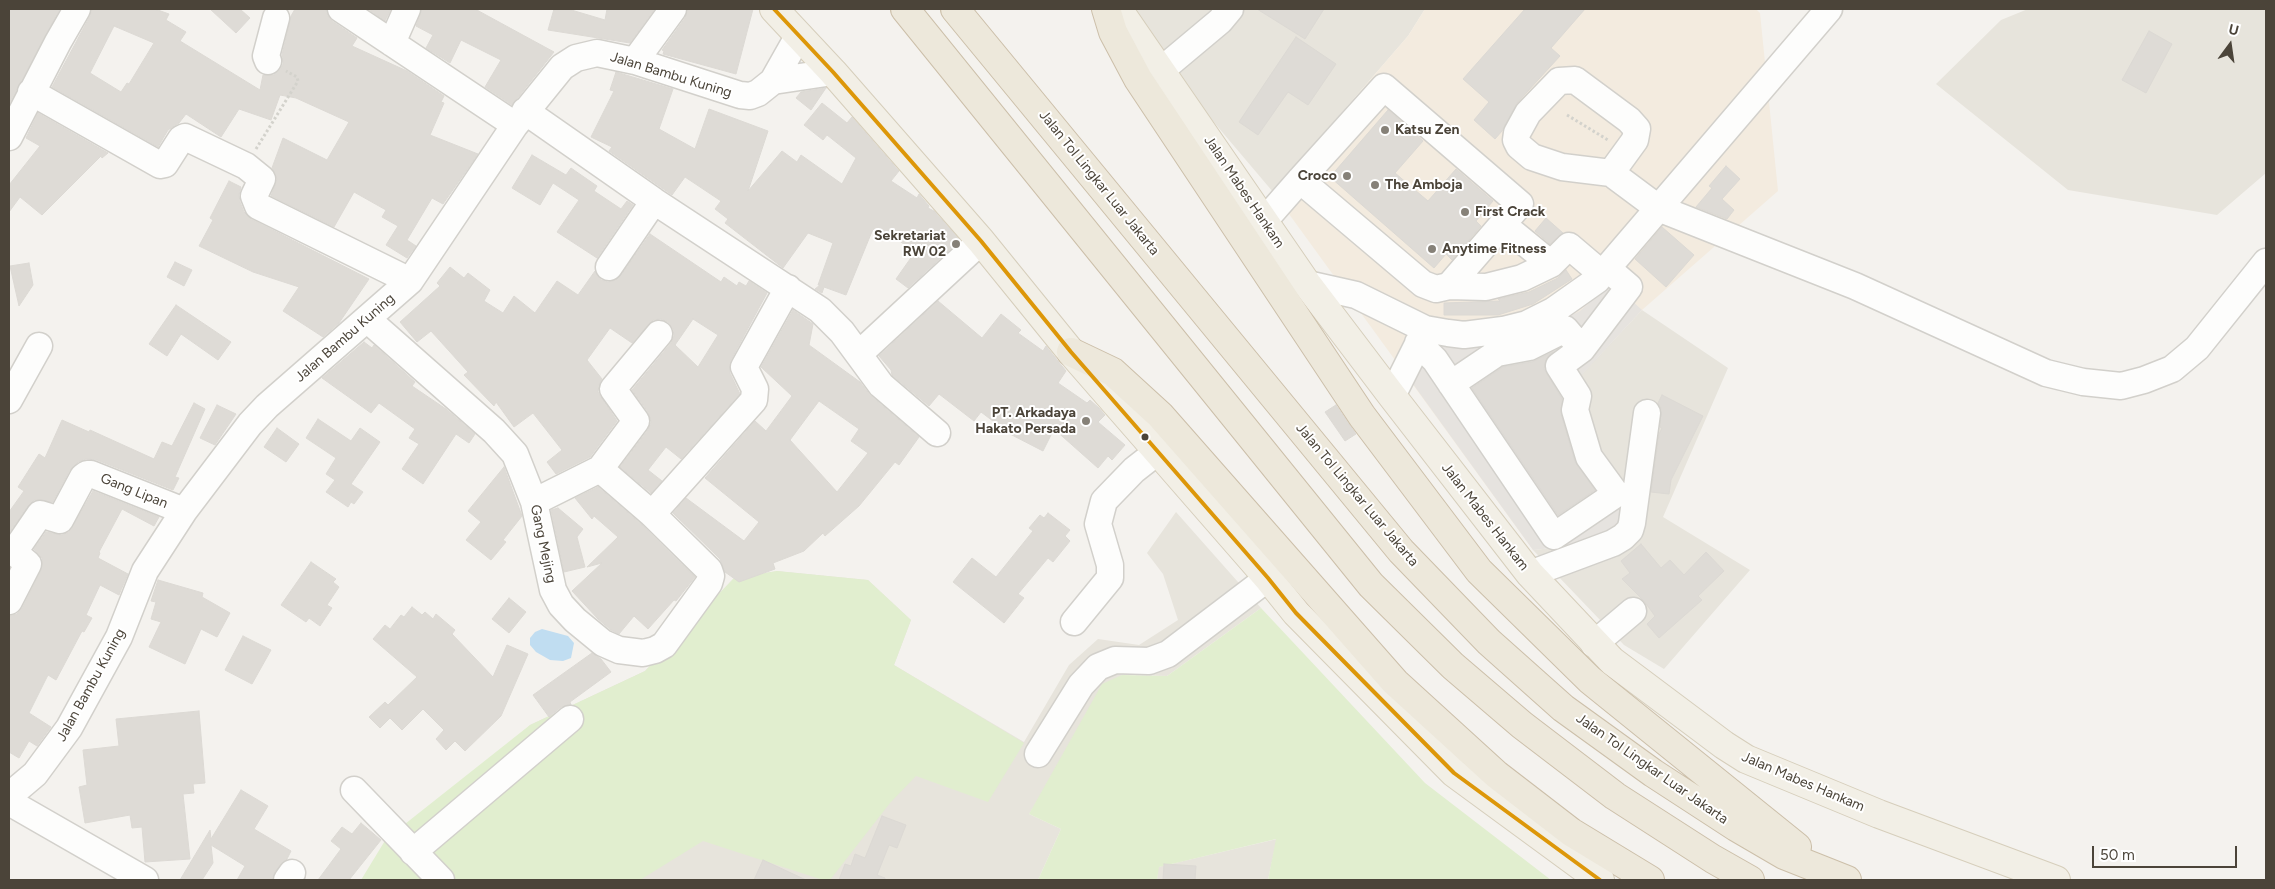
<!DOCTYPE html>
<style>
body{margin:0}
#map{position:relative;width:2275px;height:889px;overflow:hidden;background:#f4f2ee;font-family:Figtree,sans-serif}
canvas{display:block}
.frame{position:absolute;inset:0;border:10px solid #4b4439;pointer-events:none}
.north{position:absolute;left:2205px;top:20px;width:50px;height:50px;-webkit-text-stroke:4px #fff;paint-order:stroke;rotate:14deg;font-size:14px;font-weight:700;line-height:20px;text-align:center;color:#4b4439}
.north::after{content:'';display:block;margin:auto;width:18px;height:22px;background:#4b4439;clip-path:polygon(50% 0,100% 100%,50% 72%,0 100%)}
.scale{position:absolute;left:2092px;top:846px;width:145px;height:22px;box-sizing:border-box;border:2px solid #4b4439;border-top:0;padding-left:6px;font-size:15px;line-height:18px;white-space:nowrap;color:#4b4439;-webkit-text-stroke:4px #fff;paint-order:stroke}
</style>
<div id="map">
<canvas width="2275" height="889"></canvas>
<div class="frame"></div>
<div class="north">U</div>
<div class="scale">50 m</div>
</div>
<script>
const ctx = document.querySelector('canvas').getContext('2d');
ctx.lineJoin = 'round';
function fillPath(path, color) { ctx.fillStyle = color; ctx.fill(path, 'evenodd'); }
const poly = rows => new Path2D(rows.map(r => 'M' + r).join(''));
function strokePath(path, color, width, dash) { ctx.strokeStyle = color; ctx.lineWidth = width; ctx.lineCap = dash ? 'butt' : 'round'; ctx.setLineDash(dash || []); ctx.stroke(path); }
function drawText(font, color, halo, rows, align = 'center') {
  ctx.font = font + ' Figtree,sans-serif'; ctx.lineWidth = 4; ctx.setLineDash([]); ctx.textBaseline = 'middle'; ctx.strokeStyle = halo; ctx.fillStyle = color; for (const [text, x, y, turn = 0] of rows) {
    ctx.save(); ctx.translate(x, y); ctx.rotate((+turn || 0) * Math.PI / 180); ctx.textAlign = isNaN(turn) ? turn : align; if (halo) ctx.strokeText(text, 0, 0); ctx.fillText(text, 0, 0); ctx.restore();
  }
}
fillPath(poly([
 [1118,9,1425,9,1408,36,1273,192],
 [2028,9,2266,9,2266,173,2217,215,2068,190,1936,84,2001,20],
 [1642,310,1728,368,1663,517,1750,570,1664,669,1624,645,1533,550,1591,544,1600,461,1577,379],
 [1176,512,1261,608,1167,676,1122,675,1029,814,1061,829,1038,880,361,880,530,725,645,671,734,578,777,571,868,580,911,620,894,665,1024,742,1069,665,1098,639,1139,645,1178,620,1163,574,1147,553],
 [1277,839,1268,880,1157,880,1158,867]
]), '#e7e4dc');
fillPath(poly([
 [1425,9,1756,9,1760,13,1778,191,1642,310,1577,379,1588,399,1600,461,1533,550,1273,192,1408,36]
]), '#f3ebdf');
fillPath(poly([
 [777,571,868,580,911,620,894,665,1024,743,988,802,916,776,890,803,830,880,823,880,703,841,640,880,361,880,386,839,530,725,645,671,734,578],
 [1261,608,1425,783,1551,880,1268,880,1276,839,1159,867,1157,880,1038,880,1061,829,1029,814,1102,684,1122,675,1167,676]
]), '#e1eecf');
fillPath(poly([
 [1612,283,1642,310,1577,380,1588,399,1600,461,1625,494,1623,513,1614,531,1591,544,1533,550,1413,384,1432,343,1532,335,1580,311]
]), '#e6e3df');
fillPath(poly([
 [542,629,568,636,574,643,571,658,563,661,550,660,536,652,530,645,530,638,535,632]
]), '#c0ddf1');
const building = poly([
 [9,9,60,9,9,105,9,9],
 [92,9,155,9,169,14,166,20,186,32,180,41,260,90,263,75,274,75,280,70,283,64,282,55,291,16,295,9,326,9,328,16,332,21,357,38,352,46,407,71,444,96,441,102,444,103,430,135,478,154,443,204,432,198,407,240,416,246,407,258,386,245,398,226,382,217,386,210,354,192,334,227,271,196,277,179,272,168,283,138,327,160,349,122,296,98,280,95,271,120,239,109,221,137,186,114,179,123,168,130,158,147,52,87,90,16,92,9],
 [114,26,154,43,129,84,127,83,121,92,90,73,114,26],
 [210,9,240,9,250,18,236,33,210,9],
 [368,9,391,9,385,21,368,9],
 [422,9,475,9,554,52,512,105,485,87,501,60,461,40,450,63,426,48,433,35,416,26,422,9],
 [554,9,568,9,605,20,607,9,655,9,630,43,548,30,554,9],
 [688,9,753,9,736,74,663,54,664,51,662,50,685,18,688,9],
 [1257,9,1324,9,1305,39,1257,9],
 [1525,9,1585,9,1551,48,1560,56,1517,103,1502,131,1495,139,1474,120,1489,102,1463,79,1525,9],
 [2149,31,2172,44,2146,93,2122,80,2149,31],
 [1296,37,1336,64,1308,105,1288,92,1258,135,1239,122,1296,37],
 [616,72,673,89,659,129,695,149,709,109,768,131,748,191,782,151,797,162,801,155,842,184,856,158,827,135,823,140,804,125,822,103,847,123,852,117,899,171,891,181,917,198,919,194,929,206,928,208,934,211,960,240,908,288,896,279,915,252,887,232,884,236,873,229,846,295,824,287,822,293,815,289,820,285,818,285,833,243,808,233,783,268,725,223,728,219,715,209,721,201,685,177,672,195,609,151,612,147,591,137,614,91,610,90,616,72],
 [826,88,811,110,796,98,801,92,826,88],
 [1388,110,1423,141,1395,173,1428,201,1456,169,1493,201,1476,221,1481,226,1452,260,1446,254,1434,268,1330,177,1388,110],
 [38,113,108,153,102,158,101,156,42,215,20,197,9,212,9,185,40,146,26,138,38,113],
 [532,155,566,175,571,168,597,186,594,191,621,209,627,201,633,205,597,258,557,232,579,200,553,183,540,205,512,188,532,155],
 [1726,166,1740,179,1722,199,1734,210,1727,219,1696,207,1712,188,1709,186,1726,166],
 [229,181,241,187,239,195,240,202,244,212,251,219,369,279,339,323,323,337,283,311,299,287,253,272,199,246,213,220,210,218,229,181],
 [1546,218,1563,233,1550,244,1535,231,1546,218],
 [1662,227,1694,255,1666,287,1635,259,1662,227],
 [650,234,721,282,724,277,737,286,739,282,746,286,749,281,767,293,731,360,730,373,740,394,681,459,666,447,648,470,662,481,651,493,620,467,648,430,651,422,648,412,632,390,671,343,674,336,673,329,668,322,661,319,653,320,632,343,610,328,587,360,602,379,599,385,598,392,617,421,590,457,556,474,547,462,562,450,533,413,514,427,496,402,494,406,464,375,468,372,431,331,417,342,400,322,440,286,437,283,450,267,464,278,468,273,490,290,484,301,503,313,514,296,535,313,557,281,578,295,595,271,601,280,608,282,616,280,621,275,650,234],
 [693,319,718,335,698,367,675,345,693,319],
 [175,262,192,270,184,286,167,277,175,262],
 [29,263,33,285,19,306,10,266,29,263],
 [1566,270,1572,279,1533,304,1498,315,1444,315,1444,303,1500,301,1498,299,1529,292,1558,278,1566,270],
 [938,301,982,338,1001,314,1021,330,1018,333,1043,351,1046,346,1066,371,1058,383,1087,403,1090,400,1099,408,1105,415,1098,422,1125,445,1112,460,1108,456,1098,468,1054,429,1043,451,1010,434,981,412,974,421,939,394,929,406,892,375,891,370,879,356,938,301],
 [176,305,231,342,218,360,181,334,167,356,149,344,176,305],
 [793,310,813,324,809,345,860,382,871,396,919,437,899,465,895,462,859,506,825,536,823,533,804,551,773,563,775,569,739,582,725,572,720,559,673,513,686,498,744,541,759,522,705,478,755,421,766,431,792,396,761,367,793,310],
 [819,401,859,429,851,441,868,453,837,492,790,440,819,401],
 [364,342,372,348,374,345,415,382,412,386,446,409,475,434,469,443,456,434,423,484,402,469,419,444,409,438,415,429,379,403,371,413,322,378,364,342],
 [1553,352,1546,359,1544,369,1562,399,1561,414,1575,462,1595,490,1558,515,1472,388,1503,367,1532,362,1553,352],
 [1662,395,1703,416,1671,480,1669,494,1651,492,1659,434,1662,428,1660,427,1661,408,1658,403,1662,395],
 [194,403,205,409,175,477,179,478,173,490,97,460,86,459,78,462,70,470,53,502,34,500,28,506,9,533,9,512,24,491,18,487,39,454,45,458,62,420,89,432,90,430,154,459,162,442,172,446,194,403],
 [217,405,236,414,215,445,200,438,217,405],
 [1336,405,1356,434,1345,441,1325,412,1336,405],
 [318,419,351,441,360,428,380,442,351,484,363,492,354,504,351,502,348,507,326,492,335,480,326,474,336,458,306,438,318,419],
 [277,428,299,444,286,462,264,447,277,428],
 [504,467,522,516,503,540,506,542,491,560,466,540,481,522,468,511,504,467],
 [598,487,642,525,695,577,676,601,674,600,648,629,634,616,619,634,611,630,598,619,572,591,602,563,587,567,618,537,594,516,592,519,575,498,598,487],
 [93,491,159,517,154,526,122,509,99,552,100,553,98,558,128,574,121,590,119,595,100,585,86,615,92,618,84,632,82,631,56,680,48,675,29,713,51,727,37,746,29,741,19,758,9,752,9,616,17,614,22,608,41,570,42,558,34,549,46,532,62,535,69,532,93,491],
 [558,508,583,529,577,537,585,567,564,572,551,510,558,508],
 [1048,513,1070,530,1065,536,1070,541,1053,562,1048,558,1018,594,1024,598,1004,623,953,582,972,558,996,577,1033,531,1029,528,1040,515,1044,518,1048,513],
 [1641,544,1661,568,1670,560,1684,575,1706,552,1724,571,1698,596,1702,600,1659,638,1647,624,1655,616,1644,601,1622,579,1630,573,1621,561,1641,544],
 [311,562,336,579,333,582,339,587,327,605,332,608,320,626,309,618,306,622,281,605,311,562],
 [158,580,203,593,202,597,230,613,217,637,201,629,185,664,149,647,161,622,151,619,156,602,151,601,158,580],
 [509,598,526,612,509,633,492,619,509,598],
 [412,607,422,615,425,612,433,619,436,614,455,630,452,634,493,677,507,645,528,654,501,716,465,751,455,741,446,750,436,739,444,730,423,709,402,730,390,718,380,728,369,717,385,702,388,705,417,677,373,639,385,625,390,629,401,615,404,617,412,607],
 [243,636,271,650,252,684,225,670,243,636],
 [592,653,601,659,611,672,570,702,571,705,561,707,549,717,533,695,592,653],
 [199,711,205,783,193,784,194,793,183,794,190,859,145,862,142,827,132,828,130,815,85,823,79,787,87,785,83,750,119,746,116,719,199,711],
 [241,790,268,806,254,829,291,851,287,859,275,871,272,880,237,880,245,866,211,845,213,863,202,880,180,880,210,830,211,839,241,790],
 [882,816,906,825,897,848,889,845,877,875,885,878,885,880,839,880,845,864,851,866,855,854,865,858,882,816],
 [361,823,381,840,349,880,318,880,341,849,331,841,342,827,352,834,361,823],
 [763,860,806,880,754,880,763,860],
 [1164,864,1196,866,1195,880,1163,880,1164,864]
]);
fillPath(building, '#dedbd6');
strokePath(building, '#dcd9d4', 1);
const minor = poly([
 [341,9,515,125],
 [392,43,407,9],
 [268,61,266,56,276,18],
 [635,61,673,9],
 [1160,69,1171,62,1220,21,1230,9],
 [773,81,833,72],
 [31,92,160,165,165,164,181,139,185,137,246,166,262,179,254,196,258,206,410,281],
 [525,111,654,201,820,310,842,332,881,385,937,433],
 [9,137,58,42,77,9],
 [1611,173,1635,140,1637,129,1629,120,1575,80,1559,81,1528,113,1517,133,1516,140,1519,146,1532,157,1562,167,1611,173,1658,208,1855,286,2046,373,2083,382,2121,386,2144,380,2172,369,2197,348,2266,262],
 [1264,221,1300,180,1384,87,1520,204,1449,286,1436,289,1423,284,1300,180],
 [1502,224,1551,264],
 [609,267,654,201],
 [1307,284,1356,295,1425,329,1448,333,1464,335,1503,330,1527,324,1553,311,1597,280,1829,9],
 [1449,286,1486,287,1522,278,1551,264,1569,246,1602,274],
 [367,319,494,431,515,454,534,502,553,590,561,605,575,620,603,643,619,650,643,653,655,650,664,645,709,583,711,576,709,570,652,514,600,469,534,502],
 [1418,343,1435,360,1554,536,1616,494,1589,457,1575,410,1578,396,1559,366,1582,349,1629,287,1607,268],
 [859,354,981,241],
 [1451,384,1497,353,1529,347,1565,329,1582,349],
 [1392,396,1425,330],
 [9,400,39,346],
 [600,469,636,421,613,389,659,334],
 [652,514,754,400,755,389,744,367,788,288],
 [1530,574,1613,543,1623,537,1630,530,1632,523,1647,413],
 [9,601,28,564,14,552,40,514,60,520,83,477,87,474,91,474,184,511],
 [1074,622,1110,578,1110,565,1098,524,1104,501,1134,470,1157,452],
 [1594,644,1633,611],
 [1038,754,1081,685,1098,667,1115,660,1149,661,1168,654,1268,578],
 [354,790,441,880],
 [9,796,35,774,69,728,119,637,145,571,184,511,250,424,267,406,410,281,515,125,562,67,576,58,597,53,635,61,740,95,750,96,758,93,773,81,799,35],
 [9,802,145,880],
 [413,852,570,719],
 [287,880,292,873]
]);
const major = poly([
 [774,9,833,72,981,241,1071,352,1268,578,1296,613,1454,773,1600,880],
 [1118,9,1307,284,1392,396,1530,574,1612,661,1724,745,1746,759,1879,814,2056,880]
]);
const highway = poly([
 [905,9,1371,585,1453,666,1522,725,1615,796,1713,859,1750,880],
 [955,9,1401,551,1489,642,1563,708,1653,773,1736,827,1784,855,1847,880],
 [1106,9,1113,32,1138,79,1362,416,1479,571,1590,680,1797,847],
 [1071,352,1113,372,1160,415,1395,682,1497,775,1571,832,1650,880]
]);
strokePath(minor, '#d2d0cb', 29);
strokePath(major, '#d6cebb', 30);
strokePath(highway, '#ccbfa9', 30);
strokePath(poly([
 [1567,115,1608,140],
 [256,149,298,81,297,77,286,71]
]), '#d3d2cc', 3, [2.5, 2.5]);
strokePath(minor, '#fdfdfc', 26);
strokePath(major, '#f2efe6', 28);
strokePath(highway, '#ede8db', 28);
strokePath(poly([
 [774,9,833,72,981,241,1071,352,1268,578,1296,613,1454,773,1600,880]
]), '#dd9709', 4);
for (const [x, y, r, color] of [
 [1385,130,5,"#868178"],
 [1347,176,5,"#868178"],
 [1375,185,5,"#868178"],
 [1465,212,5,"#868178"],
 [956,244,5,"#868178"],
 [1432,249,5,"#868178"],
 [1086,421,5,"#868178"],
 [1145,437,4.5,"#4b4439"]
]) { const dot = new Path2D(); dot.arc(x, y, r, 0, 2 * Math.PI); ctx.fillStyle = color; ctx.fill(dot); strokePath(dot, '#fff', 2); }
drawText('14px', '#4b4439', '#fff', [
 ["Jalan Bambu Kuning",671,75,17],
 ["Jalan Tol Lingkar Luar Jakarta",1099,183,51],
 ["Jalan Mabes Hankam",1244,192,56],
 ["Jalan Bambu Kuning",345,338,-41],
 ["Gang Lipan",134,491,22],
 ["Jalan Tol Lingkar Luar Jakarta",1357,495,50],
 ["Jalan Mabes Hankam",1485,517,52],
 ["Gang Mejing",543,544,78],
 ["Jalan Bambu Kuning",91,685,-61],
 ["Jalan Tol Lingkar Luar Jakarta",1652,769,35],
 ["Jalan Mabes Hankam",1803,782,23]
]);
drawText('bold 14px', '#4b4439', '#fff', [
 ["Katsu Zen",1395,130],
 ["Croco",1337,176,"right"],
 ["The Amboja",1385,185],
 ["First Crack",1475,212],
 ["Sekretariat",946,236,"right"],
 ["RW 02",946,252,"right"],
 ["Anytime Fitness",1442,249],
 ["PT. Arkadaya",1076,413,"right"],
 ["Hakato Persada",1076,429,"right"]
], 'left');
</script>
